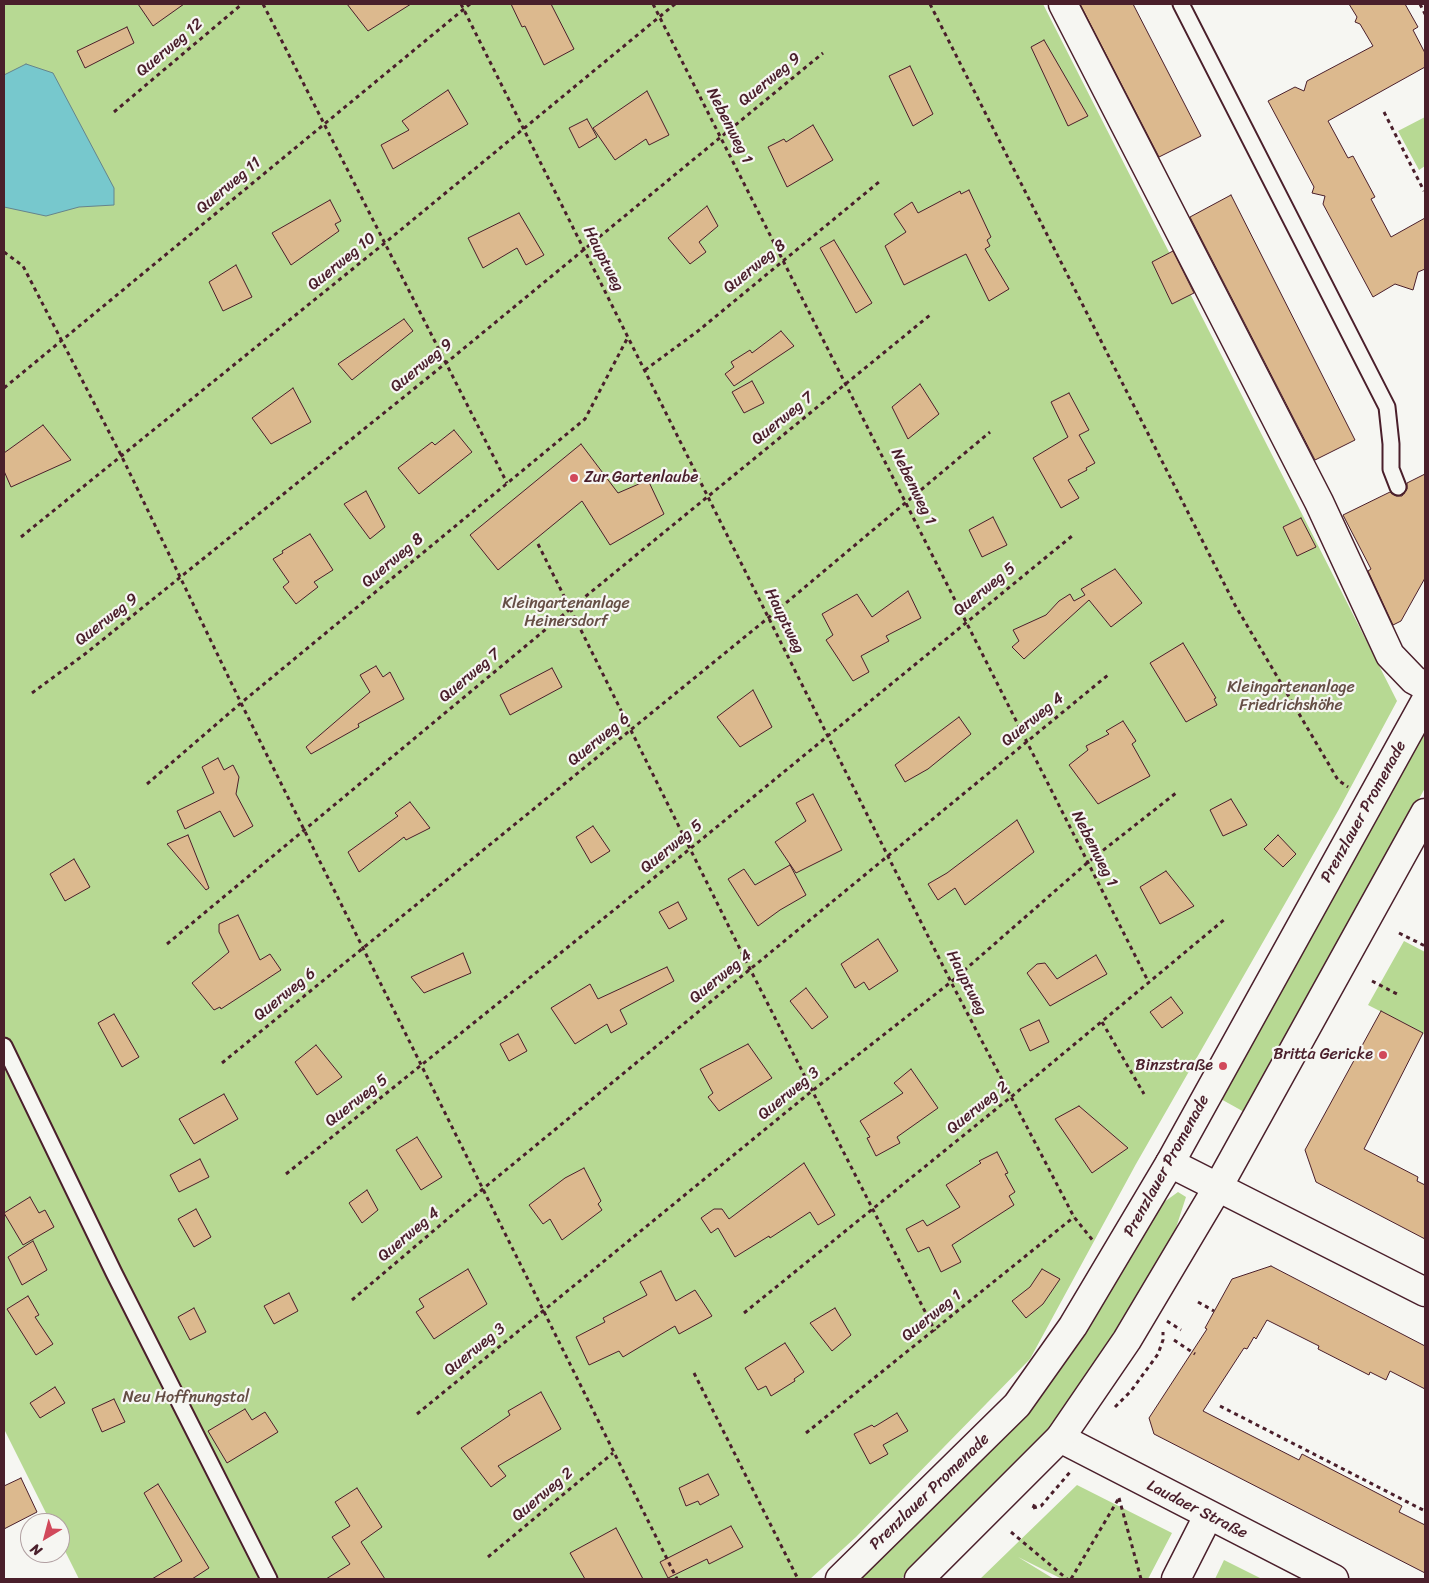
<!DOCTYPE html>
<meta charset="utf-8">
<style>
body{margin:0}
#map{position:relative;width:1429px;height:1583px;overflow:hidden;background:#f6f6f2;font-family:Sriracha,sans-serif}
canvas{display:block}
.frame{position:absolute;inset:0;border:5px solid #4a1f2b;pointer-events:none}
.north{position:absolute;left:20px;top:1513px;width:50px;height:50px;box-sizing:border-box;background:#f6f6f2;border:1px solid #b1a0a2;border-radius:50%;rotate:217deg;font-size:14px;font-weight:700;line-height:20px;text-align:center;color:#4a1f2b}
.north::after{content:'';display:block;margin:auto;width:18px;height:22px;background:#d1495b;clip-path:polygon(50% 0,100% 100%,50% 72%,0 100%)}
</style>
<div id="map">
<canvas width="1429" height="1583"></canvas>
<div class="frame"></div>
<div class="north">N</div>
</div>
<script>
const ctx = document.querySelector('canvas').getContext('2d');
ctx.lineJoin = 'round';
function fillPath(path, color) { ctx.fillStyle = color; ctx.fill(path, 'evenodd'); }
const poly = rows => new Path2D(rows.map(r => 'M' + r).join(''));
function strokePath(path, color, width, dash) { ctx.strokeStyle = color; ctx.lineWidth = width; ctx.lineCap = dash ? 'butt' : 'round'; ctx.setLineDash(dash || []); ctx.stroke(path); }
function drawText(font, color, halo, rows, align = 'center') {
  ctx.font = font + ' Sriracha,sans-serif'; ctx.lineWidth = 4.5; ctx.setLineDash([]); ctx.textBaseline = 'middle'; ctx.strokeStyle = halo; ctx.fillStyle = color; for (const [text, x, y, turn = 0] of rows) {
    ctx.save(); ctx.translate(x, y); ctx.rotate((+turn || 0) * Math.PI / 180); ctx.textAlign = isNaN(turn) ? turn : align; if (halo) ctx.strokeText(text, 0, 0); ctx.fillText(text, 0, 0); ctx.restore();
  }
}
fillPath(poly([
 [4,4,1043,4,1397,701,1338,811,1136,1164,1030,1359,856,1537,810,1579,79,1579,60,1541,60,1523,51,1523,4,1429],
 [1425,117,1425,166,1419,170,1398,131],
 [1425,727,1425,788,1246,1113,1219,1098],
 [1404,941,1425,952,1425,1034,1368,1005],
 [1178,1192,1186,1197,1175,1231,1153,1274,1043,1440,901,1579,855,1579,1023,1413,1160,1205],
 [1077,1485,1172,1533,1148,1579,1062,1579,1018,1557,1054,1579,980,1579],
 [1224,1560,1262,1579,1215,1579]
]), '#b7d993');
const water = poly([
 [26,64,53,73,114,188,114,205,79,207,46,216,4,207,4,75,26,64]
]);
fillPath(water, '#77c8cd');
strokePath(water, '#65848c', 1);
const building = poly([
 [138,4,184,4,153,26,138,4],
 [347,4,411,4,368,31,347,4],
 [511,4,551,4,574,49,544,65,525,26,522,27,511,4],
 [1080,4,1133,4,1201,136,1159,157,1080,4],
 [1349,4,1405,4,1418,27,1413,30,1425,53,1425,67,1328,121,1348,158,1353,156,1375,197,1371,199,1391,237,1425,218,1425,269,1418,272,1413,290,1395,284,1373,297,1323,204,1325,196,1312,193,1314,187,1268,101,1295,87,1304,91,1307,81,1373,46,1360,24,1355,22,1357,17,1349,4],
 [127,27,134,43,85,68,77,51,127,27],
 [1044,40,1088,116,1068,126,1031,47,1044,40],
 [910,66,933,114,913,126,889,76,910,66],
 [448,90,468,124,393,169,381,145,409,130,402,121,448,90],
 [647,91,669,135,649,145,646,139,615,160,593,128,647,91],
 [587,119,597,137,579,148,569,128,587,119],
 [813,125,833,160,787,187,768,147,784,139,786,142,813,125],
 [969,190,991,237,987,240,990,246,985,249,1009,289,989,301,966,254,904,285,885,246,906,232,894,214,912,202,918,213,960,191,961,194,969,190],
 [1231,195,1355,440,1315,460,1190,217,1231,195],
 [330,200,341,221,335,224,339,231,291,265,272,233,330,200],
 [707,206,718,226,699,242,706,252,690,264,668,238,707,206],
 [519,213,544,255,526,265,517,248,483,268,468,238,519,213],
 [834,240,872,303,856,313,820,248,834,240],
 [1173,251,1194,293,1172,304,1152,262,1173,251],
 [236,265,252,297,223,311,209,282,236,265],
 [404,319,413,331,352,380,338,364,404,319],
 [781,331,794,346,734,386,725,374,734,367,731,362,750,350,752,353,781,331],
 [752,381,764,403,744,413,732,392,752,381],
 [920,384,939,414,908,439,892,407,920,384],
 [293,388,311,422,271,444,252,418,293,388],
 [1069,393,1089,430,1079,435,1095,463,1086,468,1087,470,1068,480,1079,498,1061,508,1033,458,1068,437,1051,402,1069,393],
 [43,425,71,460,11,487,4,471,4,453,43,425],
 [454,430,472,452,419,494,398,468,432,442,435,445,454,430],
 [581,444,618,493,648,480,664,514,610,545,582,501,498,570,470,535,581,444],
 [1425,474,1425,578,1401,621,1393,625,1368,571,1371,569,1343,515,1390,492,1396,496,1402,496,1407,489,1407,483,1425,474],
 [366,491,385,527,370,539,344,504,366,491],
 [993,517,1007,545,982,557,969,530,993,517],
 [1301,518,1316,547,1297,556,1283,527,1301,518],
 [310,534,333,570,314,582,318,587,296,604,283,587,289,582,273,559,283,553,282,551,310,534],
 [1115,569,1142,603,1111,627,1089,600,1024,659,1012,647,1019,641,1013,630,1046,615,1059,601,1070,594,1074,601,1085,595,1081,589,1115,569],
 [908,591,921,618,886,636,889,641,861,656,869,672,853,681,826,640,833,635,822,614,857,594,872,617,908,591],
 [1183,643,1216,698,1214,699,1217,705,1186,722,1150,663,1183,643],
 [376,666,383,677,390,672,404,699,358,724,359,727,311,754,306,747,370,692,360,675,376,666],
 [552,668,562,687,510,715,500,695,552,668],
 [753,690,772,727,740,747,717,717,753,690],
 [959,717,971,734,928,769,905,782,895,765,959,717],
 [1123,721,1136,741,1132,744,1150,776,1098,804,1069,765,1088,750,1086,746,1109,734,1106,731,1123,721],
 [218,758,224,770,233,765,239,777,236,794,253,826,234,837,220,811,185,829,177,811,214,793,202,767,218,758],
 [813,794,842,850,796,873,775,842,806,821,796,803,813,794],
 [1231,799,1247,825,1223,836,1210,810,1231,799],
 [410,802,430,828,406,840,404,837,359,872,348,852,398,816,395,813,410,802],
 [1017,820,1034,852,965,905,955,888,938,900,928,884,947,873,1017,820],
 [593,826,610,851,591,863,576,837,593,826],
 [188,835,209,888,206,890,167,844,188,835],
 [1278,835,1296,854,1283,867,1264,849,1278,835],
 [74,859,90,887,65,901,50,874,74,859],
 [790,865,806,895,780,910,758,926,728,879,744,869,755,885,790,865],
 [1166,871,1194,906,1160,924,1140,887,1166,871],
 [678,902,687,919,669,929,659,912,678,902],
 [238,915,260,960,270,954,281,970,221,1009,220,1007,214,1010,192,983,229,952,219,932,219,924,238,915],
 [878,939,898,971,869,990,864,982,855,988,841,964,878,939],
 [463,953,471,973,424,993,411,977,463,953],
 [1096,955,1107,974,1050,1006,1027,973,1037,964,1045,963,1057,979,1096,955],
 [667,967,674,981,620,1010,627,1024,611,1033,607,1024,575,1044,551,1008,590,984,598,999,667,967],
 [806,988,828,1017,812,1029,790,1001,806,988],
 [1171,997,1183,1013,1162,1028,1150,1012,1171,997],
 [1381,1011,1423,1033,1364,1149,1418,1177,1417,1181,1425,1185,1425,1239,1316,1182,1305,1150,1381,1011],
 [114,1014,139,1057,122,1067,98,1023,114,1014],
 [1039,1020,1049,1042,1030,1051,1020,1029,1039,1020],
 [518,1034,527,1051,509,1061,500,1044,518,1034],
 [748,1044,772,1078,719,1111,708,1097,713,1093,700,1069,748,1044],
 [316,1045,342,1077,317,1095,295,1062,316,1045],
 [911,1069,938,1108,897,1137,900,1143,876,1156,867,1138,870,1137,860,1121,903,1093,894,1083,911,1069],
 [224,1094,238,1119,194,1144,179,1119,224,1094],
 [1079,1106,1128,1148,1092,1173,1055,1119,1079,1106],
 [417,1137,442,1177,421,1190,396,1150,417,1137],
 [997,1152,1008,1173,1005,1174,1015,1192,1009,1196,1014,1205,952,1245,961,1262,941,1272,929,1247,918,1252,906,1229,923,1220,927,1226,960,1207,946,1185,981,1163,979,1161,997,1152],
 [200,1159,209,1177,179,1192,170,1175,200,1159],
 [804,1163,835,1215,818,1225,810,1212,770,1238,769,1236,735,1257,718,1228,711,1233,701,1218,714,1209,722,1209,729,1219,804,1163],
 [584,1168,601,1201,598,1204,602,1210,562,1240,550,1219,543,1224,529,1205,565,1178,584,1168],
 [367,1190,378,1210,362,1223,349,1203,367,1190],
 [30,1197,39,1213,45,1210,54,1227,23,1245,4,1213,30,1197],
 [196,1209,211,1237,194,1247,178,1219,196,1209],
 [33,1241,47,1270,22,1285,8,1257,33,1241],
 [1271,1266,1425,1346,1425,1389,1390,1371,1386,1380,1370,1372,1369,1375,1318,1349,1319,1346,1267,1320,1256,1339,1254,1337,1247,1349,1244,1348,1203,1411,1299,1460,1302,1454,1402,1506,1399,1512,1425,1525,1425,1573,1154,1434,1149,1418,1207,1329,1205,1328,1232,1279,1271,1266],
 [468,1269,487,1304,434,1339,416,1312,424,1307,419,1299,468,1269],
 [1042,1269,1060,1279,1043,1304,1026,1318,1012,1301,1030,1287,1042,1269],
 [661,1271,676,1301,695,1290,712,1316,679,1334,675,1326,623,1357,619,1351,589,1365,576,1337,605,1322,603,1318,647,1295,640,1282,661,1271],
 [289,1293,298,1311,274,1324,264,1306,289,1293],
 [28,1296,39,1315,35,1317,53,1344,36,1355,7,1309,28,1296],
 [194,1308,206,1332,190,1340,178,1317,194,1308],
 [835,1308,851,1335,832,1351,810,1323,835,1308],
 [785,1343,804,1372,794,1379,795,1381,771,1396,766,1386,758,1390,745,1368,785,1343],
 [55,1387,65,1403,40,1418,30,1403,55,1387],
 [541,1392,561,1429,498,1466,506,1476,491,1487,461,1448,510,1415,508,1411,541,1392],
 [114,1399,125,1422,102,1432,92,1409,114,1399],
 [245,1409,252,1420,265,1412,278,1432,227,1463,208,1431,245,1409],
 [897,1413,908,1431,883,1445,888,1454,870,1464,854,1434,872,1425,874,1427,897,1413],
 [708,1474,719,1495,700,1505,698,1501,686,1506,679,1488,708,1474],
 [21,1478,37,1512,4,1529,4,1486,21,1478],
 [158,1484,209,1568,192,1579,152,1579,182,1561,144,1493,158,1484],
 [357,1488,382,1527,361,1542,385,1579,326,1579,350,1564,332,1537,350,1526,335,1502,357,1488],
 [731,1526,743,1547,709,1564,707,1559,668,1578,660,1562,731,1526],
 [616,1528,643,1579,585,1579,570,1553,616,1528]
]);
fillPath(building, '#dcb98e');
strokePath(building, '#4a1f2b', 1);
const lane = poly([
 [1181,4,1387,407,1391,444,1391,469,1398,487],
 [4,1046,114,1273,269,1579]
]);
const street = poly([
 [1063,4,1319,502,1390,655,1414,680,1425,686],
 [1170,1163,1425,1292],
 [1060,1438,1334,1579],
 [1176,1579,1208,1516]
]);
const primary = poly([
 [840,1579,1017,1405,1073,1326,1170,1163,1425,702],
 [919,1579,1060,1438,1127,1340,1218,1187,1425,813]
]);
strokePath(lane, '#4a1f2b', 19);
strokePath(street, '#4a1f2b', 31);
strokePath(primary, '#4a1f2b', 31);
strokePath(poly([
 [263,4,507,483],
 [461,4,951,982,1074,1217,1094,1242],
 [653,4,1149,983],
 [930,4,1235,605,1338,780,1348,787],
 [1420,4,1425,14],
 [114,112,242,4],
 [1384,112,1424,191],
 [4,252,23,266,122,457,241,703,677,1579],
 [645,370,698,331,879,182],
 [4,388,470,4],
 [21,537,386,242,675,4],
 [538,544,750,969,935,1331],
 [32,693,85,654,446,363,823,53],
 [147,784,241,703,585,419,628,337],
 [1399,933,1425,946],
 [167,944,569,610,930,315],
 [1372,981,1397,994],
 [1102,1022,1144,1094],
 [222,1063,768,618,990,432],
 [286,1174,691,848,1072,536],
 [352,1300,484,1188,1108,675],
 [1198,1302,1214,1311],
 [744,1313,1011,1097,1225,919],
 [1167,1321,1181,1330],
 [1174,1340,1195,1354],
 [694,1373,798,1579],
 [1220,1406,1425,1511],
 [1115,1407,1131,1391,1158,1354,1163,1340,1163,1332],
 [417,1414,812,1091,951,982,1087,863,1176,793],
 [806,1433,1074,1217],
 [1119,1498,1141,1579],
 [1033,1508,1036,1501],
 [1033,1508,1041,1506,1071,1471],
 [1011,1532,1067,1579],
 [488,1557,613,1453],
 [1071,1579,1119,1498]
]), '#4a1f2b', 3, [4, 4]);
strokePath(lane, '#f6f6f2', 15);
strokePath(street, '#f6f6f2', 28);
strokePath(primary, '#f6f6f2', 28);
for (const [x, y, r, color] of [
 [574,478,5,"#d1495b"],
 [1383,1055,5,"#d1495b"],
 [1223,1066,5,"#d1495b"]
]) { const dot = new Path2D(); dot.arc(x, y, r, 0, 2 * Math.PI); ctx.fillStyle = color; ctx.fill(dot); strokePath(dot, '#f6f6f2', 2); }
drawText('16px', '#4a1f2b', '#f6f6f2', [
 ["Querweg 12",170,48,-40],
 ["Querweg 9",770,80,-39],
 ["Nebenweg 1",729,126,63],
 ["Querweg 11",229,186,-40],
 ["Hauptweg",603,259,63],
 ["Querweg 10",342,262,-39],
 ["Querweg 8",755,267,-39],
 ["Querweg 9",422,366,-39],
 ["Querweg 7",783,419,-39],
 ["Nebenweg 1",913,487,64],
 ["Querweg 8",393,561,-40],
 ["Querweg 5",985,590,-39],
 ["Querweg 9",107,620,-38],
 ["Hauptweg",784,621,64],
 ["Querweg 7",470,676,-40],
 ["Querweg 4",1033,720,-39],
 ["Querweg 6",599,740,-39],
 ["Prenzlauer Promenade",1364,812,-61],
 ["Querweg 5",672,847,-39],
 ["Nebenweg 1",1094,849,63],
 ["Querweg 4",721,977,-39],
 ["Hauptweg",966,983,63],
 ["Querweg 6",285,995,-39],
 ["Querweg 3",789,1094,-39],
 ["Querweg 5",357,1101,-38],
 ["Querweg 2",978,1108,-39],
 ["Prenzlauer Promenade",1167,1166,-61],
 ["Querweg 4",409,1235,-40],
 ["Querweg 1",932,1316,-39],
 ["Querweg 3",475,1350,-39],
 ["Prenzlauer Promenade",930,1492,-44],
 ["Querweg 2",543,1495,-40],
 ["Laudaer Straße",1197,1510,27]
]);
drawText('16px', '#4a1f2b', '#f6f6f2', [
 ["Zur Gartenlaube",584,478,"left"],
 ["Britta Gericke",1373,1055],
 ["Binzstraße",1213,1066]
], 'right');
drawText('16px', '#654e45', '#f6f6f2', [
 ["Kleingartenanlage",566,604],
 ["Heinersdorf",566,622],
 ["Kleingartenanlage",1291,688],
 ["Friedrichshöhe",1291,706],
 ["Neu Hoffnungstal",186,1398]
]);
</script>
